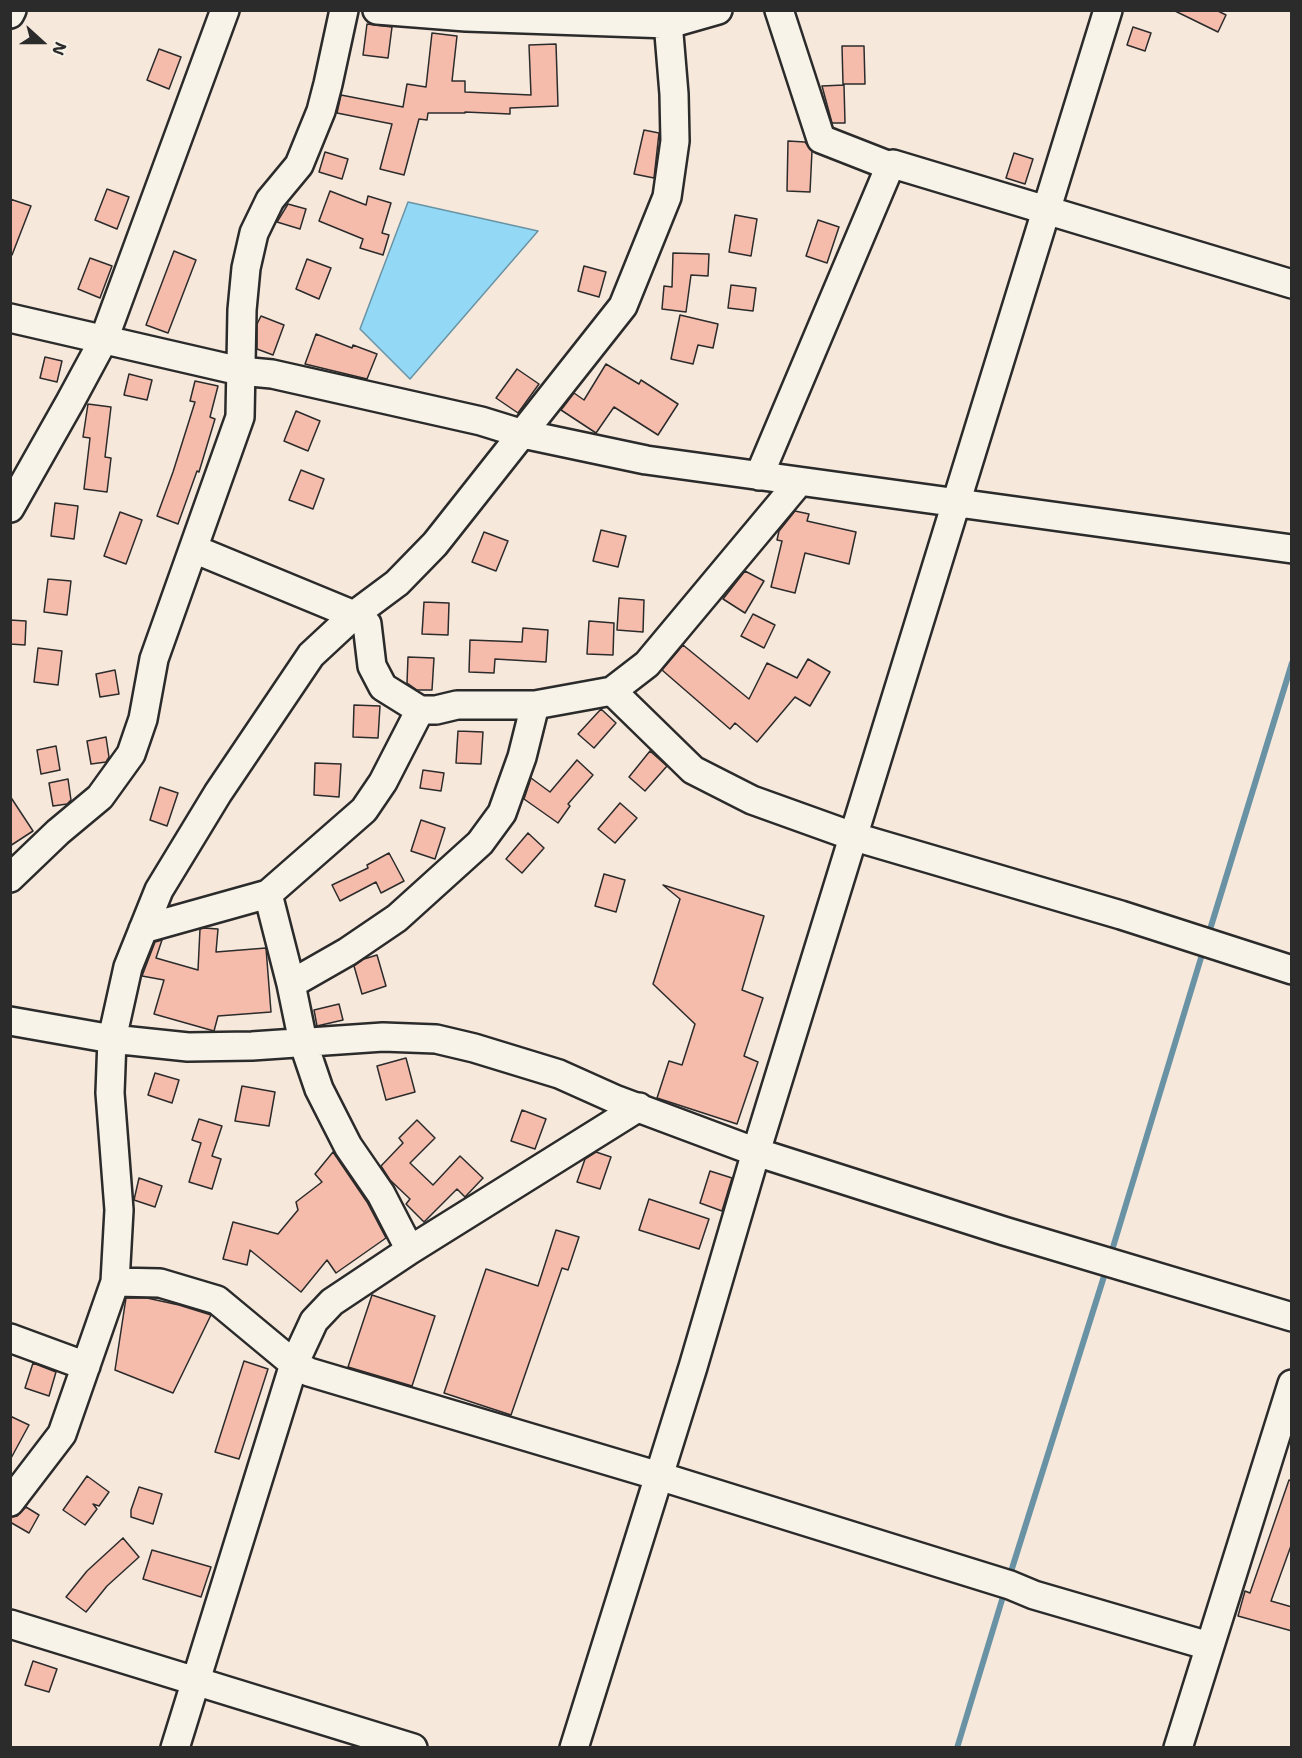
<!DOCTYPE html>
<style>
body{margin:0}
#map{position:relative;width:1302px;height:1758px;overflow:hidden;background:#f7e8dc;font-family:"Shantell Sans",sans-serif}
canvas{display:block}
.frame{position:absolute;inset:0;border:12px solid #2b2b2b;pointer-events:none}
.north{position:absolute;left:12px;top:12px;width:60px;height:60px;-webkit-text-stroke:4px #f7f3e8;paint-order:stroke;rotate:111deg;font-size:16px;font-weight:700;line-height:24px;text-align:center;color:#2b2b2b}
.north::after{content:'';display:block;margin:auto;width:21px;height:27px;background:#2b2b2b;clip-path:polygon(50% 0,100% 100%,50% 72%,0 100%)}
</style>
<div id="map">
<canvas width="1302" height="1758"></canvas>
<div class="frame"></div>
<div class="north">N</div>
</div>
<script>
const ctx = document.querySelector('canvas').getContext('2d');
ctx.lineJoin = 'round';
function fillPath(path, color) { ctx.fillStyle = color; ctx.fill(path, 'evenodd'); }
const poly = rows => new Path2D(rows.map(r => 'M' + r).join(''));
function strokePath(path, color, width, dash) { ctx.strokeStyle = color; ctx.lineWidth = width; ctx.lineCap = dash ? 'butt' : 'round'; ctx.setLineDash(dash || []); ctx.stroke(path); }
const water = poly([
 [408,202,538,231,410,379,360,329,408,202]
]);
fillPath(water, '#93d9f5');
strokePath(water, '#6993a4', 1.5);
strokePath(poly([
 [1208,936,1292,663],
 [1110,1257,1204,948],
 [1009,1578,1106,1270],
 [957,1748,1005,1590]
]), '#6993a4', 6);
const building = poly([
 [1173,10,1216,10,1226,15,1218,32,1173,10],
 [367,24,392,27,388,58,363,55,367,24],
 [1133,27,1151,33,1145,51,1127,45,1133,27],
 [432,33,457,36,452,81,465,81,465,92,531,95,529,45,556,44,558,106,510,108,510,114,465,112,465,113,428,113,427,120,419,119,404,175,380,169,392,124,337,113,341,95,403,107,407,84,426,87,432,33],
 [842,46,864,46,865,84,843,84,842,46],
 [159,49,181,57,169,89,147,80,159,49],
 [844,85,845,123,832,123,822,86,844,85],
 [644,130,659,133,654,178,634,174,644,130],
 [788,141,805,142,812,151,810,192,787,191,788,141],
 [325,152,348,159,342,179,319,172,325,152],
 [1014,153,1033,159,1025,184,1006,178,1014,153],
 [107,189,129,197,117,229,95,220,107,189],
 [330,191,366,205,368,196,391,203,382,233,389,235,383,255,360,248,363,239,319,221,330,191],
 [10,199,31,206,12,255,10,255,10,199],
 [288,204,306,209,300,229,277,222,288,204],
 [735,215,757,219,751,256,729,252,735,215],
 [818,220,839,227,827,263,806,256,818,220],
 [174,251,196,260,168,333,146,325,174,251],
 [673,253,709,254,708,276,691,275,686,312,662,309,664,286,672,287,673,253],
 [90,258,112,266,100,298,78,289,90,258],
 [307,259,331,268,319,299,296,289,307,259],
 [584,266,606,272,599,297,578,291,584,266],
 [731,285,756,288,753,311,728,308,731,285],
 [680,315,718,324,713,348,698,345,693,364,671,359,680,315],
 [261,316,284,325,273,355,257,349,257,324,261,316],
 [316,334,352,348,353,345,377,354,367,379,305,364,316,334],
 [45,357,62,361,57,382,40,378,45,357],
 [606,364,639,384,641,380,678,404,658,435,614,407,596,433,561,410,574,393,584,400,606,364],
 [517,369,539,384,518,413,496,398,517,369],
 [129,374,152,380,147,400,124,395,129,374],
 [195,381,218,386,210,417,215,419,199,472,197,471,178,524,157,516,173,472,195,402,190,401,195,381],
 [88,404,111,407,105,457,111,458,107,492,84,489,90,438,83,437,88,404],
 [296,411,320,421,308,451,284,441,296,411],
 [301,470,324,479,313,509,289,500,301,470],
 [55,503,78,506,74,539,51,536,55,503],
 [795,511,809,514,807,521,856,532,849,564,805,553,795,593,771,587,782,541,777,540,779,531,795,511],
 [120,512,142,520,126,564,104,556,120,512],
 [601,530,626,536,618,567,593,561,601,530],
 [484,532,508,541,496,571,472,562,484,532],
 [745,571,764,581,745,613,723,599,745,571],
 [48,579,71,581,67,615,44,612,48,579],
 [619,598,644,600,643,632,617,630,619,598],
 [424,602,449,603,448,635,422,634,424,602],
 [753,614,775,625,764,648,741,636,753,614],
 [10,620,26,621,25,645,10,644,10,620],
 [589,621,614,623,613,655,587,654,589,621],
 [523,628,548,630,546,662,495,659,494,673,469,672,470,640,522,642,523,628],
 [683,645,749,699,767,663,797,678,808,659,830,672,810,706,795,697,757,742,735,723,730,729,662,670,683,645],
 [38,648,62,651,58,685,34,682,38,648],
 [408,657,434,658,432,690,417,690,407,683,408,657],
 [115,670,119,694,100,697,96,674,115,670],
 [354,705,380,706,378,738,353,737,354,705],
 [601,709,616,723,594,748,578,734,601,709],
 [458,731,483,732,481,764,456,763,458,731],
 [106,737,109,757,106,762,91,764,87,741,106,737],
 [56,746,60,770,41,774,37,750,56,746],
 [650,751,667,766,645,791,629,777,650,751],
 [577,760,593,775,568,804,570,806,558,823,524,799,531,778,550,792,577,760],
 [315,763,341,764,339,797,314,795,315,763],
 [423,770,444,773,441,791,420,788,423,770],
 [68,779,71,800,67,804,53,806,49,783,68,779],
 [160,787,178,793,167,826,150,820,160,787],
 [10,796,33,831,10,846,10,796],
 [620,803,637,818,615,843,598,829,620,803],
 [421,820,445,828,435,859,411,851,421,820],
 [528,833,544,848,522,873,506,859,528,833],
 [389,853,404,881,381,893,376,882,340,901,332,885,368,868,367,865,389,853],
 [604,874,625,880,616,912,595,906,604,874],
 [663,885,764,916,742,990,763,998,744,1056,758,1062,737,1124,657,1098,669,1061,682,1065,695,1024,653,984,680,899,663,885],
 [204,928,218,929,216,952,266,948,271,1012,218,1016,214,1031,154,1014,164,980,142,976,155,942,162,940,156,958,198,970,200,929,204,928],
 [377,955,386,986,362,994,354,966,364,959,377,955],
 [339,1004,343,1020,317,1026,314,1010,339,1004],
 [406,1058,415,1092,386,1100,377,1066,406,1058],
 [155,1073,179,1080,172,1103,148,1095,155,1073],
 [242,1086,275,1092,269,1126,235,1121,242,1086],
 [522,1110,546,1119,535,1149,511,1141,522,1110],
 [199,1119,222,1126,212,1156,221,1159,212,1189,189,1182,201,1143,192,1140,199,1119],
 [417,1120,435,1138,410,1163,433,1185,460,1156,483,1178,465,1197,457,1189,424,1222,406,1204,410,1199,390,1180,381,1166,403,1143,399,1138,417,1120],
 [333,1152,367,1202,386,1238,336,1273,327,1260,301,1292,250,1250,247,1265,223,1259,233,1222,278,1234,298,1210,296,1202,322,1182,315,1174,333,1152],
 [596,1152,611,1157,600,1189,577,1182,585,1159,596,1152],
 [710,1171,732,1178,722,1211,700,1203,710,1171],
 [139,1178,162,1186,155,1207,134,1200,139,1178],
 [649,1199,709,1219,699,1249,639,1230,649,1199],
 [556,1230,579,1237,568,1270,562,1268,511,1415,444,1393,486,1269,538,1286,556,1230],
 [372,1295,435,1316,412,1386,348,1367,372,1295],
 [126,1298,147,1298,179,1305,211,1315,173,1393,115,1370,126,1298],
 [244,1361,268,1369,239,1459,215,1452,244,1361],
 [33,1363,56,1372,49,1396,25,1388,33,1363],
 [10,1416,29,1425,10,1460,10,1416],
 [87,1476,109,1492,99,1506,93,1504,97,1509,85,1525,63,1510,87,1476],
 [1289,1480,1292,1481,1292,1543,1271,1601,1292,1607,1292,1631,1238,1616,1245,1591,1250,1593,1289,1480],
 [139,1487,162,1494,153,1524,131,1517,131,1510,139,1487],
 [26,1507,39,1515,29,1533,10,1522,11,1517,17,1516,26,1507],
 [123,1538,139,1557,107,1586,86,1612,66,1597,87,1571,123,1538],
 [152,1550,211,1567,201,1597,143,1579,152,1550],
 [33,1661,57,1669,49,1692,25,1685,33,1661]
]);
fillPath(building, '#f5bcac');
strokePath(building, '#2b2b2b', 1.5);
const minor = poly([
 [377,10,466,17,669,24,718,10],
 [779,10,821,139,890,166,893,164,1292,284],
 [10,14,12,10],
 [10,318,240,371,272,374,481,421,523,434,646,460,1292,549],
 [759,476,890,166],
 [10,508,70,402,104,339,225,10],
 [194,549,354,615,367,624,372,666,383,687,420,710,436,710,457,705,535,705,612,691,647,664,799,482],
 [612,691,693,770,752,800,855,837,1121,915,1292,970],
 [10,878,58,832,100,797,131,754,143,719,154,659,240,417,242,310,246,268,254,233,270,200,299,165,321,111,328,84,344,10],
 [268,894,291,984,303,1042,319,1089,348,1146,381,1194,410,1250],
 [143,929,268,894,364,810,383,782,420,710],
 [291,984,347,952,397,918,480,843,502,813,522,757,535,705],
 [10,1021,112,1039,188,1047,252,1046,383,1037,436,1039,474,1048,559,1074,617,1100,756,1152,1004,1231,1292,1317],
 [115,1282,160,1283,217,1300,294,1364,309,1372,659,1476,1010,1585,1034,1595,1209,1646],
 [10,1338,86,1366],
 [10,1502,62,1434,115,1282,119,1210,110,1093,112,1039,128,967,159,890,218,793,311,655,354,615,397,583,435,544,623,306,667,197,675,141,674,94,667,10],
 [10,1624,413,1748],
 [175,1748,294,1364,314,1321,332,1302,410,1250,639,1107],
 [574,1748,693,1367,756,1152,1108,10],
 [1178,1748,1292,1384]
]);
strokePath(minor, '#2b2b2b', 32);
strokePath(minor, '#f7f3e8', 27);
</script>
